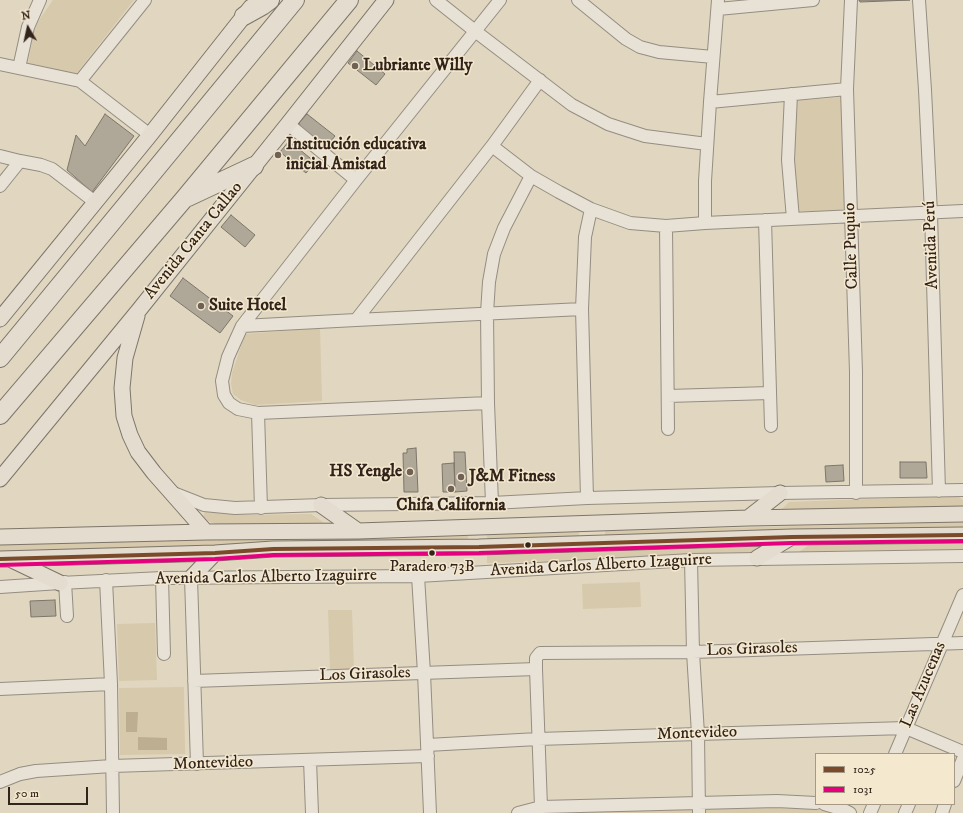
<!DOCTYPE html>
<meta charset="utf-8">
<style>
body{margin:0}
#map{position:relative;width:963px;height:813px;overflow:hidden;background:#e1d7c0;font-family:"IM FELL DW Pica",serif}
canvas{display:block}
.legend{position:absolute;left:815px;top:753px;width:140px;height:52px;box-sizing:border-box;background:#f4e8ce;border:1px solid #a69986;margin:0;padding:5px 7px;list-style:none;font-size:12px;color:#32231b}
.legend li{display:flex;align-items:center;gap:8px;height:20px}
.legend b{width:20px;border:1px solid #a69986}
.north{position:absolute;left:8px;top:8px;width:40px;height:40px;-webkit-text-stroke:3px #f4e8ce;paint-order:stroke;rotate:351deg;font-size:11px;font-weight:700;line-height:16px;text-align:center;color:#32231b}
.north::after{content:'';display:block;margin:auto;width:14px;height:18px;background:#32231b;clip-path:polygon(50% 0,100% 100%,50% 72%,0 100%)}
.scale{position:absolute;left:8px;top:787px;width:80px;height:18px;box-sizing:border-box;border:2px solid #32231b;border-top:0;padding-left:5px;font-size:12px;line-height:14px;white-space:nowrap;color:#32231b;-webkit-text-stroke:3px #f4e8ce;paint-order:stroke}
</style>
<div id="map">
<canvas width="963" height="813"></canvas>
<ul class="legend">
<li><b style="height:5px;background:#7a4b2a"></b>1025</li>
<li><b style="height:5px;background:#e5007d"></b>1031</li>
</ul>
<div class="north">N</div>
<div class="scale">50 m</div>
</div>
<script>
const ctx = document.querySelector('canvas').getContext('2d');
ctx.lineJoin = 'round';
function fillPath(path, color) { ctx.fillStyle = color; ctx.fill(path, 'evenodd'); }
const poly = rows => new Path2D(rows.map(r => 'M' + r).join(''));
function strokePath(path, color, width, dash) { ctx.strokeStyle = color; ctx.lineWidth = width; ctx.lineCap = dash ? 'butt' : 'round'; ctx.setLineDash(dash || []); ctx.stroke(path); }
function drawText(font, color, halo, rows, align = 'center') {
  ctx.font = font + ' "IM FELL DW Pica",serif'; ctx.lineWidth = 3; ctx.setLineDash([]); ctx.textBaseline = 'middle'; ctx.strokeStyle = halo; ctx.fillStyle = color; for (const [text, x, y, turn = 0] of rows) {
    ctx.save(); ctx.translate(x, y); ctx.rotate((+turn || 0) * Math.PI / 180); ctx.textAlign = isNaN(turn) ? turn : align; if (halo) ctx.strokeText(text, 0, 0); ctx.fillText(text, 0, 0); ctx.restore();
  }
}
fillPath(poly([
 [53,0,134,0,76,74,28,63,35,26],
 [842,97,847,212,793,211,795,101],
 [320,328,322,401,255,405,241,400,233,394,231,384,232,373,245,334],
 [957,496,963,500,963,507,781,510,789,502],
 [206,509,239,515,311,514,329,526,233,530,202,519],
 [963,522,963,530,605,538,605,531],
 [579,532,579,538,487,540,487,534],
 [268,534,271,539,265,544,0,552,0,543],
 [469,534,467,541,292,546,292,540],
 [963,541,963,550,799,552,810,544],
 [776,545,766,555,487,563,487,554],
 [640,582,641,607,583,609,582,584],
 [328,610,352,610,354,669,330,669],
 [155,623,157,680,119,681,117,624],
 [184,687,185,754,120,755,119,688],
 [775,806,823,810,830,813,706,813,706,809],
 [695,809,695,813,533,813]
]), '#d7c9ab');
fillPath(poly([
 [126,712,138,712,137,732,126,732],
 [138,737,167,738,167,750,138,750]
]), '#bdae92');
const building = poly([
 [859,0,910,0,860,2,859,0],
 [357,51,385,74,376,85,348,63,357,51],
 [105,114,134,136,92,192,67,170,76,135,85,146,105,114],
 [307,114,335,136,326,147,301,127,299,123,307,114],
 [289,141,315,162,306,173,280,152,289,141],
 [231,215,255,235,245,247,221,227,231,215],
 [183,278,233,316,220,333,170,296,183,278],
 [416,448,418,492,404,492,403,453,407,453,407,449,416,448],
 [454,452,465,452,467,491,455,492,454,452],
 [900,462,926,462,927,478,900,478,900,462],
 [454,463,455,492,443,492,442,464,454,463],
 [843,465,844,481,826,482,825,466,843,465],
 [55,600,56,616,31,617,30,601,55,600]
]);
fillPath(building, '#afa798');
strokePath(building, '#7d7569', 1);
const minor = poly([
 [436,0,475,31,572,105,608,124,645,136,707,144],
 [578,0,626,39,640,47,659,52,713,57],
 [851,0,847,89,856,372,856,493],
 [919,0,925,90,931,213,939,491],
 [718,9,813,0],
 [0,64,80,81,150,135],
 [19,68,28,27,40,0],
 [80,81,145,0],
 [791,94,788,160,793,219],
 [710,102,847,89],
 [288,124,356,180],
 [492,146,531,176,559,192,591,209,630,223,666,226,705,223,963,211],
 [0,156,20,161,41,165,52,169,95,202],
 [0,186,20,161],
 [765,220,771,426],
 [705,223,705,181,710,102,718,0],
 [666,226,668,429],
 [356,320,492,146,540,80],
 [242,326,356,320,582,309],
 [668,396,770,393],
 [488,403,258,413,238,409,229,403,224,395,222,381,228,357,242,326,356,180,500,0],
 [258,413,261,508],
 [171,492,204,505,235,508,321,505,492,503,587,498,780,493,963,490],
 [587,498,582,309,585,237,591,209],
 [492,503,488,403,487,313,489,282,494,254,504,228,531,176],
 [691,560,693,652,698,734,699,813],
 [418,576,424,673,430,813],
 [162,578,164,654],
 [191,578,197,764],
 [106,580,111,684,113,813],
 [65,582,67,616],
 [0,587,60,583,162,578,418,576,691,560,963,556],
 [194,681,536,669],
 [0,689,111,684],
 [427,745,538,739,698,734,906,728,963,752],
 [895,754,963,595],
 [310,760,312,813],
 [954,781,963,759],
 [0,782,20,774,36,771,112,766,428,756],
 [824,804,844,810,850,813],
 [541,807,536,669,536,658,540,653,693,652,963,643],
 [518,813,541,807,777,801,816,803],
 [870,813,874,804],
 [905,813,909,804],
 [942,813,945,804]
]);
const major = poly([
 [137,316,125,358,122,388,124,416,130,435,138,452,154,473,206,532],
 [0,319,150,135,251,7],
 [0,479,139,310,288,124,386,0],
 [321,505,358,531],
 [748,518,780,493],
 [0,537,206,532,358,531,748,518,963,514],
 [757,558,790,538],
 [0,559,215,553,273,549,479,547,792,537,963,535],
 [12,560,60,583],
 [191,578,215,553]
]);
const highway = poly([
 [244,16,262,6,270,0],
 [188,197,254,166],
 [0,358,295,0],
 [0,415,184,199,349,0]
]);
strokePath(minor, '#958d80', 14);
strokePath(major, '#7d7569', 17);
strokePath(highway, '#7d7569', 20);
strokePath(minor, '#e7e1d6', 12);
strokePath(major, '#e3dccf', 15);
strokePath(highway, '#e3dccf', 18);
strokePath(poly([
 [0,559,215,553,273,549,479,547,792,537,963,535]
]), '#7a4b2a', 4);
strokePath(poly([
 [0,565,215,559,273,555,479,553,792,543,963,541]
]), '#e5007d', 4);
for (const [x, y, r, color] of [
 [355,66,4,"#6f6255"],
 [278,155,4,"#6f6255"],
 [201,306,4,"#6f6255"],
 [410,472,4,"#6f6255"],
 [461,477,4,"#6f6255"],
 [451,489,4,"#6f6255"],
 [528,545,3.5,"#32231b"],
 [432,553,3.5,"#32231b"]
]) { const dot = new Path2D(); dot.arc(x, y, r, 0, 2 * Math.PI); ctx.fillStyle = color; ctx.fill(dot); strokePath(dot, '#f4e8ce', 1.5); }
drawText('16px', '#32231b', '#f4e8ce', [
 ["Paradero 73B",432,568]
]);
drawText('bold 17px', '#32231b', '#f4e8ce', [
 ["Lubriante Willy",363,66],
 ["Institución educativa",286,145],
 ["inicial Amistad",286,165],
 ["Suite Hotel",209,306],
 ["HS Yengle",402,472,"right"],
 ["J&M Fitness",469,477],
 ["Chifa California",451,506,"center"]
], 'left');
drawText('17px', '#32231b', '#f4e8ce', [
 ["Avenida Canta Callao",194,241,-51],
 ["Avenida Perú",932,245,-92],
 ["Calle Puquio",852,246,-92],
 ["Avenida Carlos Alberto Izaguirre",601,566,-3],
 ["Avenida Carlos Alberto Izaguirre",266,578,-1],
 ["Los Girasoles",752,650,-2],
 ["Los Girasoles",365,675,-2],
 ["Las Azucenas",924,685,-67],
 ["Montevideo",697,734,-2],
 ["Montevideo",213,764,-2]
]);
</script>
